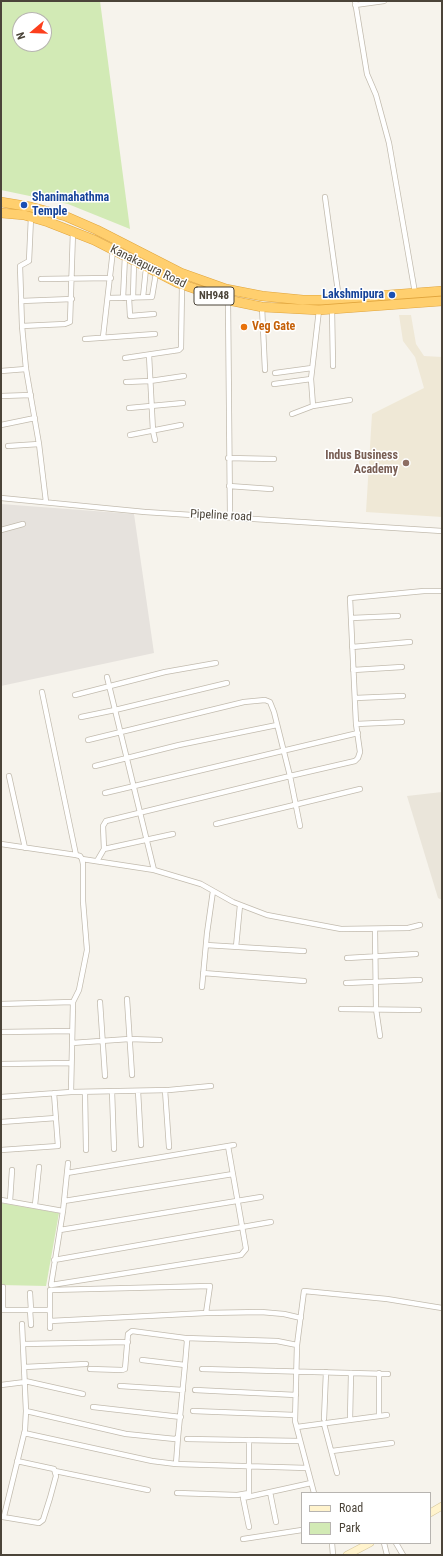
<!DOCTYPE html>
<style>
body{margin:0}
#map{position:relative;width:443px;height:1556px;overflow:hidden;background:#f6f3ec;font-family:"Roboto Condensed",sans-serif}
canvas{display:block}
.frame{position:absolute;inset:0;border:2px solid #4b4439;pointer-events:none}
.legend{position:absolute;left:301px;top:1492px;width:130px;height:52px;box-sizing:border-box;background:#fff;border:1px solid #b7b4b0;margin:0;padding:5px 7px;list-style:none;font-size:12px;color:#4b4439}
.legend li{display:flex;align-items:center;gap:8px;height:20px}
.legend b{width:20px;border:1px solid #b7b4b0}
.north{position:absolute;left:12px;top:12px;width:40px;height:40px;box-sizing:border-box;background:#fff;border:1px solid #b7b4b0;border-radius:50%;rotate:251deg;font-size:11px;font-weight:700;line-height:16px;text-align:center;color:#4b4439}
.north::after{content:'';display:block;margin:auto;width:14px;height:18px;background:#fc3f1d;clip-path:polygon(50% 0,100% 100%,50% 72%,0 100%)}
</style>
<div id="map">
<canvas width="443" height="1556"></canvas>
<div class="frame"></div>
<ul class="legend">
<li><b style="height:5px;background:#fff3cd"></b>Road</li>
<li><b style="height:11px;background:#d2eab5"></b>Park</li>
</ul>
<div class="north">N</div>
</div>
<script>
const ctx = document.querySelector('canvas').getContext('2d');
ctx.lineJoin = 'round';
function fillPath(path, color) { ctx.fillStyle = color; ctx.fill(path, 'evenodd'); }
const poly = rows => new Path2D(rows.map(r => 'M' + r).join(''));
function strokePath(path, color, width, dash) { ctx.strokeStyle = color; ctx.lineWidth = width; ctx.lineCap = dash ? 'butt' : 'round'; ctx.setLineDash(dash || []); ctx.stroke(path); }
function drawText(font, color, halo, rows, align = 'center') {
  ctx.font = font + ' "Roboto Condensed",sans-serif'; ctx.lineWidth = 3; ctx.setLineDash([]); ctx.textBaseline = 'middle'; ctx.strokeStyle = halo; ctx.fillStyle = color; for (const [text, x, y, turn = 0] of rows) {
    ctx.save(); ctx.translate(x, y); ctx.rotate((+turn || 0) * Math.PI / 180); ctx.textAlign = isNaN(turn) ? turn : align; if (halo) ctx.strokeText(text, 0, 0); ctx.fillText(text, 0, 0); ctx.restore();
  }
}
fillPath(poly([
 [442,792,442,900,438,898,407,796]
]), '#eae5da');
fillPath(poly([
 [1,504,134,514,154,653,1,686]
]), '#e6e2dd');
fillPath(poly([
 [399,315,411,315,416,344,424,356,442,357,442,517,366,512,372,414,424,388,415,357,403,341]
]), '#efe8d6');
fillPath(poly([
 [1,1,100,1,130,229,68,204,1,190],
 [20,20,44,20,44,44,20,44],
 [1,1203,59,1213,46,1286,1,1285]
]), '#d2eab5');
const street = poly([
 [355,1,367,74,376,95,389,143,415,293],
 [355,5,384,1],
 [325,197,339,299],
 [31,217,29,261,20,266,22,326,26,369,39,444,46,502],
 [41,279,111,278],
 [143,297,146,268],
 [108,298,152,297,156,273],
 [123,298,125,256],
 [129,298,130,316,154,314],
 [133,298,134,261],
 [228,300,230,516],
 [21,301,72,299],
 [262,307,265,370],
 [332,309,333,366],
 [22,326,65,324,70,322,73,231],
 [103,337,113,250],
 [85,339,155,334],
 [149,355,153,431,155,440],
 [125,358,179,350,181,348,182,285],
 [1,371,26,369],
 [275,373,312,368],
 [126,382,150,381,184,376],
 [274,384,311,379],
 [1,396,31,395],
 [313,406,311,379,319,310],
 [129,408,183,403],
 [292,414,313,406,350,400],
 [1,425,35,418],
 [130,435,181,425],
 [8,446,39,444],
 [228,458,274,459],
 [229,486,271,489],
 [1,498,145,512,442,531],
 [1,530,23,524],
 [351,618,398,616],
 [352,647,410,642],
 [353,670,402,667],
 [107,677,154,870],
 [42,692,76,855],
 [75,695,165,672,216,663],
 [355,698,403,696],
 [81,717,115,710,227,683],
 [356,724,402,722],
 [88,740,244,702,265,700,270,702,274,712,290,776,355,761,358,758,360,752,356,724,350,598,424,591,442,591],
 [95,766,179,745,277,725],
 [9,776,25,848],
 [105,793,358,733],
 [216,824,360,789],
 [1,844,76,855,80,856,82,859,83,864,83,901,87,950,79,990,73,1002],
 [104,849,103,826,106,821,290,776,300,826],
 [82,859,154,870,201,884,233,902,267,915,341,929,408,928,420,925],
 [97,861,104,849,173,834],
 [375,929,376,1009,380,1036],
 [206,945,304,951],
 [236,947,240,905],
 [347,958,416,954],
 [203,973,304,981],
 [346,983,420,980],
 [202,987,207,933,213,891],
 [127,999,132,1075],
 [100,1002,105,1076],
 [1,1004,73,1002,71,1092,1,1097],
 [341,1009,419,1010],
 [1,1032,72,1031],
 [72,1043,129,1039,160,1040],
 [1,1064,71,1063],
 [165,1090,169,1147],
 [112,1091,114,1149],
 [138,1091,141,1145],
 [71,1092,169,1090,211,1086],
 [85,1092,86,1150],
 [1,1122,56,1118],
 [1,1150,58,1146,54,1093],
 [67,1173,234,1145],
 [1,1200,63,1211,68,1163],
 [10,1201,12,1170],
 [64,1201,233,1174],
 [35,1205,39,1167],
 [63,1211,51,1285,241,1255,246,1249,228,1146],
 [60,1230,261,1197],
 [54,1260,271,1222],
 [3,1287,3,1310],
 [30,1293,31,1310],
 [1,1310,50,1310],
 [30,1310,31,1325],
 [206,1313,261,1312,284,1314,301,1318],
 [50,1328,50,1290,210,1286,206,1313,50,1321],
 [185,1338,277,1341,297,1345],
 [23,1344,128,1342],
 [142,1360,185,1365],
 [24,1367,86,1364],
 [202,1369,388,1374],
 [25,1381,83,1394],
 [1,1385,25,1382],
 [120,1386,183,1390],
 [195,1390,296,1395],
 [93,1407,181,1417],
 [26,1411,126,1434,175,1439,178,1437,185,1365,187,1341,185,1338,132,1331,128,1334,125,1369,122,1370,90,1369],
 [193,1411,295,1415],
 [379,1416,379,1373],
 [324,1419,326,1372],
 [350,1420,351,1373],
 [324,1424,337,1473],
 [297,1427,387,1415],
 [24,1433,152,1461,176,1464,307,1468],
 [187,1439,300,1441],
 [332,1451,392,1443],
 [176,1464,178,1437],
 [55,1471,148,1490],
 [270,1492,276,1522],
 [177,1493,237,1495,249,1493,249,1440],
 [314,1493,295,1421,297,1345,304,1291,387,1299,442,1308],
 [1,1517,4,1516,25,1430,26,1411,22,1324],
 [3,1517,39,1523,43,1520,50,1498,56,1476,54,1469,17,1461],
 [249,1527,243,1498,311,1483],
 [243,1539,302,1530],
 [332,1543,333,1555],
 [384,1543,387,1555],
 [396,1543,403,1555]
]);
const secondary = poly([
 [430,1513,442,1506],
 [347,1555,370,1543]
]);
const highway = poly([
 [1,202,31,207,65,216,97,230,181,273,226,289,262,296,303,300,321,300,442,291],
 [1,213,24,215,48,222,94,240,178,283,228,300,262,307,319,310,442,301]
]);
strokePath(street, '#c2bbae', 6);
strokePath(secondary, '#d6c79b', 8);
strokePath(highway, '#e0a43c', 10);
strokePath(street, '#fff', 4.5);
strokePath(secondary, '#fff3cd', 7);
strokePath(highway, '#ffcf6e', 9);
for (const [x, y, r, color] of [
 [24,205,4,"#1a4fb4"],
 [392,295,4,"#1a4fb4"],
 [244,327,4,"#e8710a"],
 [406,463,4,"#8d6e63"]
]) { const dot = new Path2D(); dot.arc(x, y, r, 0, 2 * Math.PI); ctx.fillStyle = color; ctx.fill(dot); strokePath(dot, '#fff', 1.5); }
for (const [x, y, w] of [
 [214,296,40]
]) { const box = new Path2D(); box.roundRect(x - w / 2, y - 9, w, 18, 3); ctx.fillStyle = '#fff'; ctx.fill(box); strokePath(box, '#4b4439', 1); }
drawText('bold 11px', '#4b4439', null, [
 ["NH948",214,296]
]);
drawText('bold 12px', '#164399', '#fff', [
 ["Shanimahathma",32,198],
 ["Temple",32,212],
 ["Lakshmipura",384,295,"right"]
], 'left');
drawText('12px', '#4b4439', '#fff', [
 ["Kanakapura Road",148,267,26],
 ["Pipeline road",221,516,3]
]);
drawText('bold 12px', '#c56008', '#fff', [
 ["Veg Gate",252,327]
], 'left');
drawText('bold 12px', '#785e54', '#fff', [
 ["Indus Business",398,456],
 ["Academy",398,470]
], 'right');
</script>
